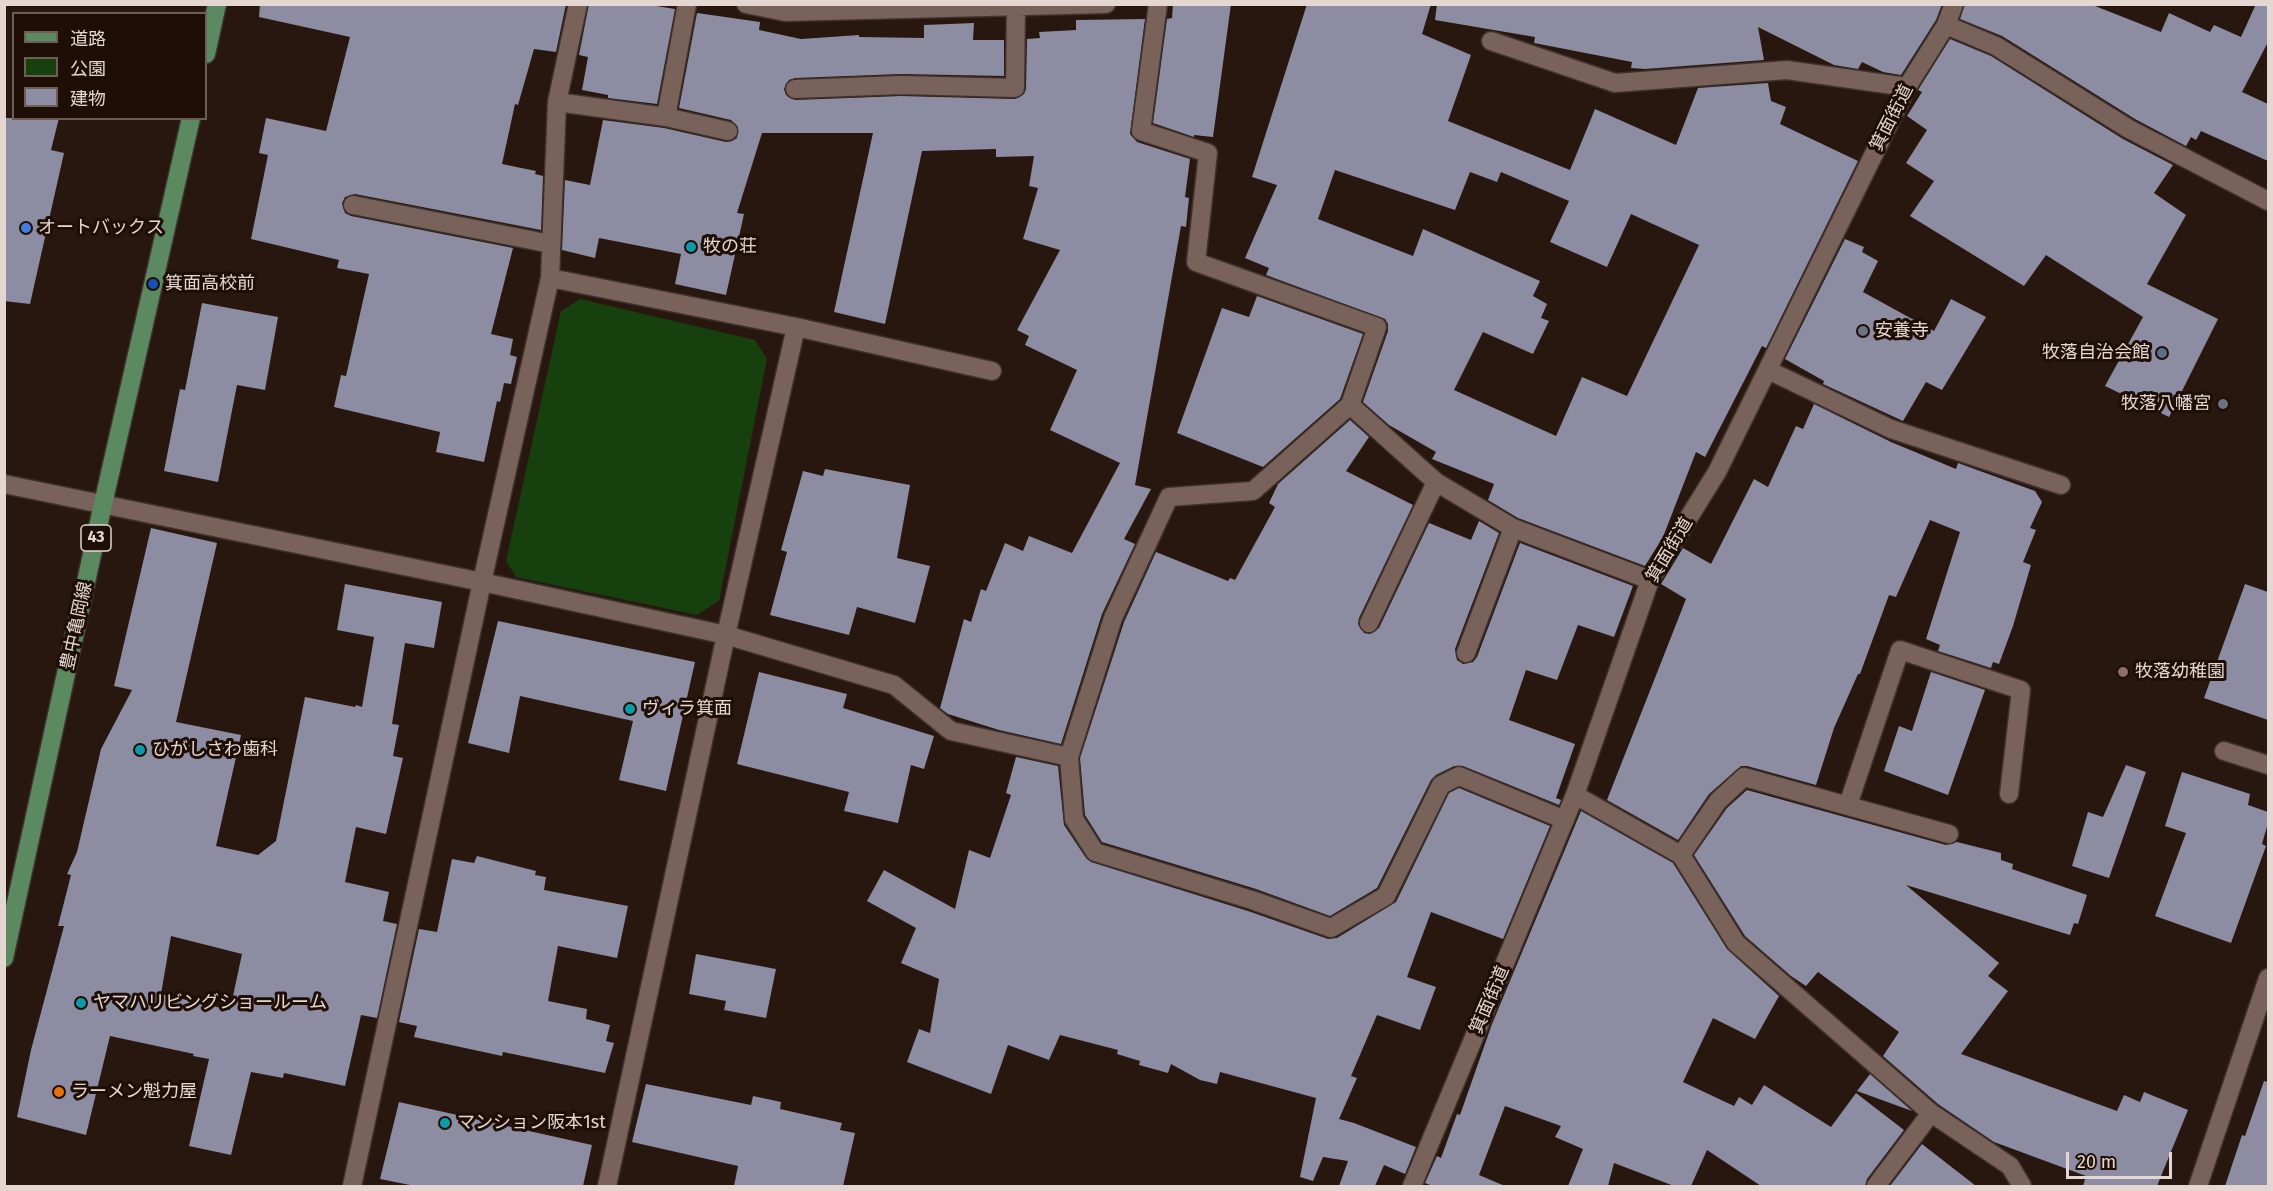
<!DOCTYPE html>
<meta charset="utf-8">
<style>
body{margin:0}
#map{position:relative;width:2273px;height:1191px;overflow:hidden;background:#28170f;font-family:"Fira Sans","Noto Sans JP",sans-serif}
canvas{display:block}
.frame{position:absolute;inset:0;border:6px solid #e4d7d2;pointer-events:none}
.legend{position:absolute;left:12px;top:12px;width:195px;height:108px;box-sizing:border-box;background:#1e0e06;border:2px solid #6d5e58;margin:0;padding:8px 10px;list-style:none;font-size:18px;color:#e4d7d2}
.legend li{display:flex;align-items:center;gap:12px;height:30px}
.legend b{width:30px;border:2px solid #6d5e58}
.scale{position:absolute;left:2066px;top:1152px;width:106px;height:27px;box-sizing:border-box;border:3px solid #e4d7d2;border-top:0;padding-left:8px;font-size:18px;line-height:21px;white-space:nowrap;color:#e4d7d2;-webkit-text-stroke:4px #1e0e06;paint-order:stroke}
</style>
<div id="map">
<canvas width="2273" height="1191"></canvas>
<div class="frame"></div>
<ul class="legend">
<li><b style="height:8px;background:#5b8a60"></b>道路</li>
<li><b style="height:16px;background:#16400e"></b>公園</li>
<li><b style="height:16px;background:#8c8ca2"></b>建物</li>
</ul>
<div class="scale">20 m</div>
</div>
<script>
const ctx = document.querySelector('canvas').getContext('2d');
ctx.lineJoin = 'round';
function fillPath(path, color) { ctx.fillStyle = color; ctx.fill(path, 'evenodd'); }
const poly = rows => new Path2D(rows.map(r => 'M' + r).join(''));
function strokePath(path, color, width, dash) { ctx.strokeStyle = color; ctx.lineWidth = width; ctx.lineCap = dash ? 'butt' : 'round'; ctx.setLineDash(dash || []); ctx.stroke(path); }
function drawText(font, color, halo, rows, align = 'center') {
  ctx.font = font + ' "Fira Sans","Noto Sans JP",sans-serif'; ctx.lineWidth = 6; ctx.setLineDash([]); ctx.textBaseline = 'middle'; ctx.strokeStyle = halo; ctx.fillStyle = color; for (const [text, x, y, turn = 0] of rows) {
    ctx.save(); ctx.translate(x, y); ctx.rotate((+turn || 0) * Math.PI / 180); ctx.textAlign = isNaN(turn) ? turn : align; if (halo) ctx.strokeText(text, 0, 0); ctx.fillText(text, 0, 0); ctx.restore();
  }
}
fillPath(poly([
 [580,299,755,340,767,359,719,601,697,615,516,577,506,561,561,311]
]), '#16400e');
fillPath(poly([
 [260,4,566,4,556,52,534,49,518,105,515,104,502,164,536,171,535,174,543,176,541,230,355,194,345,197,342,203,345,213,351,216,513,248,491,334,513,339,510,355,517,357,511,384,504,383,500,402,497,401,484,462,436,452,440,432,334,407,341,375,346,376,369,274,337,268,339,260,251,239,268,155,259,153,266,118,326,131,350,37,259,17],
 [589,4,644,4,675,9,657,104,608,98,608,95,582,90,588,57,579,55],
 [1173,4,1231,4,1213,137,1194,135,1194,137,1153,123,1167,19,1172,18],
 [1307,4,1431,4,1422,34,1471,55,1448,121,1570,170,1595,109,1676,145,1698,88,1768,83,1771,101,1786,107,1780,124,1858,161,1766,348,1762,346,1705,457,1696,452,1663,537,1645,566,1518,518,1488,500,1494,484,1432,459,1436,452,1389,425,1363,402,1388,331,1388,324,1385,319,1266,275,1269,268,1245,258,1277,185,1252,177],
 [1335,170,1455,210,1470,172,1497,182,1501,172,1569,201,1550,242,1607,267,1631,214,1699,245,1627,396,1582,377,1556,436,1454,390,1483,332,1533,354,1549,321,1541,318,1547,304,1533,296,1540,281,1423,229,1413,256,1318,219],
 [1437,4,1942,4,1936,20,1901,75,1883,72,1862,62,1858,69,1834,65,1758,27,1764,60,1645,69,1631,68,1632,62,1534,43,1535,37,1435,20],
 [1965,4,2090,4,2161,32,2169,13,2210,32,2214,25,2241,37,2256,4,2268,4,2268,42,2242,92,2268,104,2268,161,2201,131,2196,140,2191,137,2186,146,2135,119,2002,36,1960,19],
 [697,13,760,22,759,30,801,39,859,35,859,37,924,38,924,25,974,23,973,40,1004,40,1004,76,901,74,795,78,789,80,784,89,786,95,795,100,901,96,1015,99,1024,94,1026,89,1027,39,1040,38,1039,32,1076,30,1076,20,1145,19,1130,134,1137,142,1190,159,1185,197,1189,198,1186,227,1181,226,1135,485,1151,489,1124,539,1135,544,1102,614,1061,744,999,730,948,714,940,708,964,619,971,622,981,589,986,591,1005,543,1023,551,1029,536,1072,553,1120,463,1050,430,1077,370,1025,345,1029,336,1017,330,1060,250,1023,239,1038,188,1029,186,1034,156,996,157,996,149,922,151,885,324,834,312,873,133,762,133,737,213,744,214,726,295,675,284,681,254,599,238,595,258,562,250,565,180,590,185,603,120,664,128,726,142,732,141,737,138,738,127,731,120,679,108],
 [1950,39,1991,56,2123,139,2173,165,2154,193,2186,215,2147,284,2218,319,2169,417,2105,386,2143,317,2046,255,2024,286,1910,216,1934,181,1906,163,1927,130,1907,116,1922,92,1918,90],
 [4,118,59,118,51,150,64,153,30,304,4,301],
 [1845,239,1864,247,1862,252,1878,261,1863,292,1934,331,1951,299,1986,317,1942,390,1926,382,1903,421,1823,384,1824,381,1785,359],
 [1257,296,1363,334,1340,399,1263,467,1177,433,1222,308,1249,317],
 [202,303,278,317,265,390,237,385,218,482,164,471,180,389,185,390],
 [1814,404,1891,442,1956,469,1958,463,2035,491,2042,502,2030,528,2036,530,2023,562,2031,565,2013,626,1999,664,1993,662,1991,668,1938,651,1940,645,1926,639,1960,532,1930,520,1896,597,1889,595,1860,674,1858,674,1834,728,1816,785,1747,766,1741,766,1709,794,1678,840,1607,800,1686,599,1661,584,1683,548,1711,564,1754,479,1768,487,1796,426,1803,429],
 [1350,420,1369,437,1346,471,1413,505,1359,618,1358,624,1364,633,1370,634,1379,628,1429,523,1471,540,1479,521,1499,533,1455,649,1457,660,1463,664,1473,662,1477,657,1520,543,1633,586,1614,637,1578,625,1557,680,1526,670,1509,720,1575,744,1556,798,1561,800,1559,805,1463,766,1454,766,1436,775,1431,780,1377,888,1330,916,1256,889,1102,842,1085,815,1080,758,1124,622,1156,552,1228,581,1230,578,1235,580,1275,507,1269,503,1278,484],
 [825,469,910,485,897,558,930,566,915,623,857,607,849,635,770,615,787,552,781,550,803,471,823,476],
 [151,528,217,543,176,722,241,735,216,846,258,855,276,841,305,697,355,707,356,705,362,707,374,637,337,630,345,584,442,602,434,648,405,643,392,724,399,725,393,756,403,758,386,834,356,827,345,882,389,892,383,921,397,924,377,1018,361,1015,345,1086,284,1073,283,1078,251,1072,231,1155,189,1146,209,1059,193,1056,194,1054,110,1036,86,1135,17,1117,31,1050,64,926,58,926,71,875,67,874,77,852,101,749,132,690,114,686],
 [171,936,242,954,230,1010,161,994],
 [2245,584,2268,592,2268,720,2204,698],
 [498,621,695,662,666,791,619,780,633,721,520,696,509,753,468,743],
 [759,672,847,694,843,708,934,736,924,769,911,765,898,823,844,811,849,792,737,764],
 [1931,672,1985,690,1948,795,1884,771,1899,726,1912,731],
 [1016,757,1058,766,1064,825,1086,858,1091,862,1248,911,1328,939,1337,938,1396,902,1449,793,1459,788,1550,826,1503,939,1431,912,1407,977,1436,987,1420,1030,1377,1015,1351,1076,1357,1078,1339,1119,1354,1123,1416,1147,1405,1174,1384,1165,1375,1186,1339,1186,1348,1161,1323,1157,1313,1181,1300,1177,1316,1098,1220,1072,1217,1084,1200,1080,1171,1064,1168,1073,1139,1065,1140,1061,1117,1054,1118,1050,1060,1035,1049,1060,1008,1045,991,1094,907,1062,919,1029,930,1033,939,979,901,963,916,928,867,901,884,870,955,909,969,850,990,858,1011,795,1006,793],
 [2126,765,2146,772,2109,878,2072,866,2088,812,2103,817],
 [2182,772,2250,794,2248,805,2268,812,2268,823,2262,844,2266,846,2231,943,2155,916,2186,833,2165,826],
 [1747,790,1946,845,1957,842,2001,853,2001,860,2013,864,2012,869,2087,895,2078,924,2074,923,2070,935,1906,885,1999,963,1988,976,2008,991,1961,1054,2117,1111,2124,1095,2140,1102,2144,1092,2188,1110,2157,1186,2083,1186,2086,1176,1994,1142,1938,1104,1883,1056,1899,1032,1818,972,1806,986,1791,976,1745,936,1694,855,1727,808],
 [1581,811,1673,863,1727,949,1779,996,1755,1039,1713,1018,1683,1082,1734,1106,1739,1097,1752,1105,1764,1085,1831,1127,1856,1093,1904,1130,1867,1179,1865,1186,1761,1186,1707,1150,1691,1186,1674,1186,1614,1163,1608,1186,1568,1186,1583,1149,1555,1137,1561,1126,1505,1106,1479,1175,1505,1186,1429,1186,1430,1185,1425,1183,1437,1156,1441,1158,1457,1114,1460,1115,1492,1024],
 [477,856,536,871,535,875,546,877,544,890,628,906,617,958,558,946,548,1001,587,1009,586,1019,610,1025,606,1041,614,1043,605,1073,503,1052,502,1056,414,1037,417,1026,399,1022,419,929,437,932,452,859,474,863],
 [696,954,776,969,766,1018,724,1010,726,1001,689,994],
 [1870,1074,1912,1111,1857,1091],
 [2264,1081,2268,1082,2268,1186,2225,1186,2242,1135,2245,1136],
 [646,1084,751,1105,753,1096,781,1102,780,1109,842,1123,840,1130,855,1133,843,1186,734,1186,738,1166,632,1142],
 [399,1102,592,1145,583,1186,415,1186,380,1179],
 [1922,1144,1976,1186,1890,1186]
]), '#8c8ca2');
const minor = poly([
 [746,4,785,12,1106,4],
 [1158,4,1141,131,1208,153,1196,262,1377,327,1350,405,1253,491,1169,497,1113,618,1069,757,1074,819,1095,852,1252,900,1331,928,1386,896,1441,785,1459,776,1565,820],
 [1946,25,1996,46,2129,129,2268,201],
 [1491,41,1615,83,1787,70,1907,87],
 [795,89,901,85,1015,88,1016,7],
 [557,102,666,117,728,131],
 [666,117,687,4],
 [353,205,551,244],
 [550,278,796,327,992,371],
 [1768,370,1891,429,2061,485],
 [1350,405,1436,482,1513,528,1650,580],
 [4,484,482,582,726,635,894,685,951,731,1069,757],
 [1369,623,1436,482],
 [1466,653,1513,528],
 [2224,751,2268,765],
 [1575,795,1681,855,1736,943,1931,1113,2010,1166,2022,1186],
 [1848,805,1900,650,2021,690,2009,794],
 [1681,855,1718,801,1744,777,1949,834],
 [352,1186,482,582,550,278,557,102,578,4],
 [607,1186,726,635,796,327],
 [1412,1186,1575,795,1650,580,1717,472,1907,87,1946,25,1954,4],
 [1876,1186,1931,1113],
 [2198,1186,2268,978]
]);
const major = poly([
 [206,54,217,4],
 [4,958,103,504,191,118]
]);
strokePath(minor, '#3f322e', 21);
strokePath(major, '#3f322e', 21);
strokePath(minor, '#786259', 18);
strokePath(major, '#5b8a60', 18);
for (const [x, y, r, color] of [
 [26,228,6,"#3f7fe0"],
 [691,247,6,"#0f9aa8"],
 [153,284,6,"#1a4fb4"],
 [1863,331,6,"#6b7280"],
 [2162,353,6,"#5c6f8a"],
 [2223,404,6,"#6b7280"],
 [2123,672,6,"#8d6e63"],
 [630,709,6,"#0f9aa8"],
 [140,750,6,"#0f9aa8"],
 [81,1003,6,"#0f9aa8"],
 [59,1092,6,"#e8710a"],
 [445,1123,6,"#0f9aa8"]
]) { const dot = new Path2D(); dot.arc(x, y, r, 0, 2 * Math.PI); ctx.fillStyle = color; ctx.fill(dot); strokePath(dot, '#1e0e06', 2); }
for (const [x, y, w] of [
 [96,538,30]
]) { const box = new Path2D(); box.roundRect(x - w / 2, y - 13, w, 26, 4.5); ctx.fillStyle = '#1e0e06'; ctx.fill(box); strokePath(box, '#e4d7d2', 1.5); }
drawText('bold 16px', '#e4d7d2', null, [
 ["43",96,538]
]);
drawText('18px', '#e4d7d2', '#1e0e06', [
 ["箕面街道",1892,118,-63],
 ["箕面街道",1670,550,-59],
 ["豊中亀岡線",77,626,-78],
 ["箕面街道",1490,1000,-67]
]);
drawText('18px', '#e4d7d2', '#1e0e06', [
 ["オートバックス",38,228],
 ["牧の荘",703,247],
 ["箕面高校前",165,284],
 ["安養寺",1875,331],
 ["牧落自治会館",2150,353,"right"],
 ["牧落八幡宮",2211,404,"right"],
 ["牧落幼稚園",2135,672],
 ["ヴィラ箕面",642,709],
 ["ひがしさわ歯科",152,750],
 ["ヤマハリビングショールーム",93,1003],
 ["ラーメン魁力屋",71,1092],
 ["マンション阪本1st",457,1123]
], 'left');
</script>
